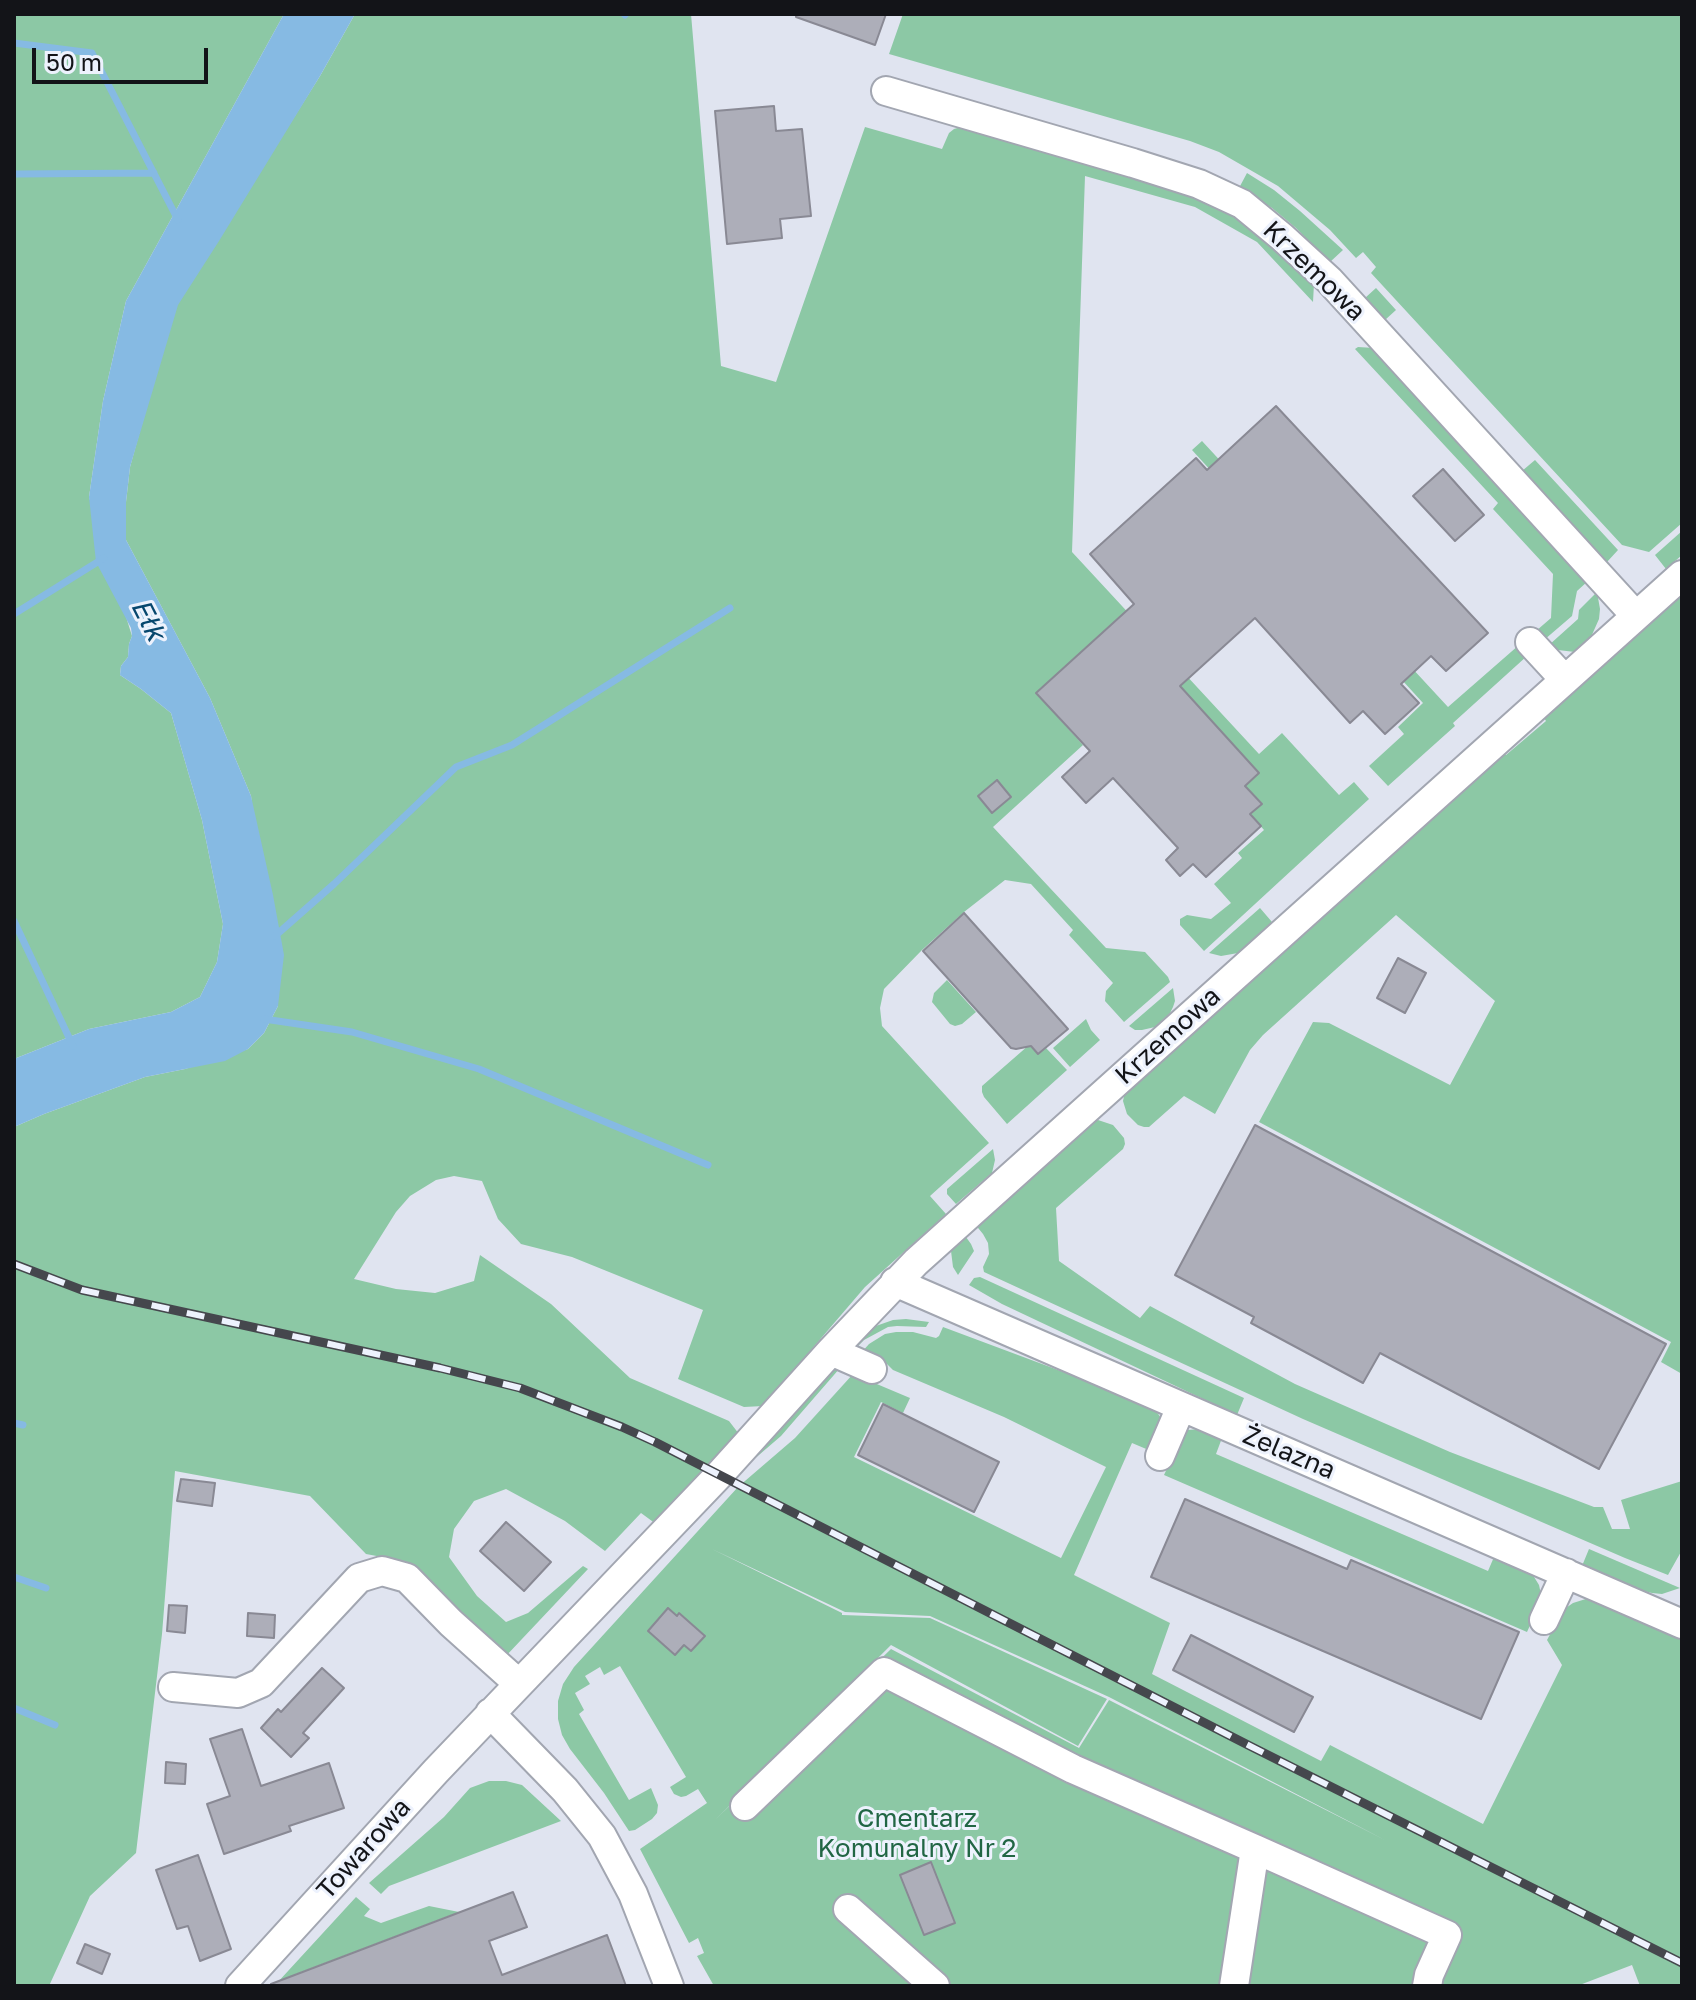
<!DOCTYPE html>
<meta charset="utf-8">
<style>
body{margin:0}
#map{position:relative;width:1696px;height:2000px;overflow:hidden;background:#e0e4f0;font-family:"Golos Text",sans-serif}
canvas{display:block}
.frame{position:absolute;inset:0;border:16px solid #131418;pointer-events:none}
.scale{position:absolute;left:32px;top:48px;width:176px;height:36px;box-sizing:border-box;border:4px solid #131418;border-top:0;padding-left:10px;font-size:24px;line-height:28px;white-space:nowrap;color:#131418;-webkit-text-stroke:6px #edf2fd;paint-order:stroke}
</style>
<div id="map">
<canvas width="1696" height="2000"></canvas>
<div class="frame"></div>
<div class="scale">50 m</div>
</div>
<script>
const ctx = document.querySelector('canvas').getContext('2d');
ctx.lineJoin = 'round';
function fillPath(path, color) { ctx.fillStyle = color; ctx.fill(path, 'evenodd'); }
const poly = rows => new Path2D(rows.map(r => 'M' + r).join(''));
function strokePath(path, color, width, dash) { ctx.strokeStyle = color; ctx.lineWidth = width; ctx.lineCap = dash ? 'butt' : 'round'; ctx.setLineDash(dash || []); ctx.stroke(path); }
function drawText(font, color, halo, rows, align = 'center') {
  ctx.font = font + ' "Golos Text",sans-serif'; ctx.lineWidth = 6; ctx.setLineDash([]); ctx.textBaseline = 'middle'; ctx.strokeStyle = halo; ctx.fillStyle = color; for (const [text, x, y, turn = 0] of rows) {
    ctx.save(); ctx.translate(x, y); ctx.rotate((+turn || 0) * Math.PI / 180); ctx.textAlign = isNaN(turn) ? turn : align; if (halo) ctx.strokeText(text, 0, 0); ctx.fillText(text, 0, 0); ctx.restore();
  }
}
fillPath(poly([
 [14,14,284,14,126,301,103,401,89,497,132,636,129,644,128,657,121,666,120,675,141,689,171,713,202,820,223,924,217,962,200,997,171,1012,89,1029,14,1059],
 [355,14,691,14,721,366,776,382,865,127,942,149,949,133,954,129,961,127,1157,181,1218,207,1255,230,1314,284,1313,302,1257,242,1195,207,1085,176,1072,552,1259,754,1282,733,1339,795,1354,782,1369,799,1204,951,1180,925,1180,919,1187,915,1211,919,1231,903,1214,884,1242,858,1238,853,1264,830,1250,814,1262,803,1245,786,1118,619,1036,693,1083,745,993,827,1106,948,1145,952,1168,977,1170,982,1124,1022,1105,1001,1106,991,1113,983,1069,935,1073,930,1031,884,1005,880,964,912,922,950,884,989,880,1008,882,1026,989,1143,930,1196,946,1214,865,1287,763,1406,744,1407,678,1379,703,1310,572,1257,521,1244,498,1219,482,1181,454,1176,436,1180,410,1196,396,1212,354,1279,396,1289,435,1293,474,1281,480,1255,551,1304,630,1378,729,1421,739,1434,656,1524,641,1513,605,1551,565,1521,506,1489,474,1501,454,1529,449,1557,477,1596,506,1622,528,1613,583,1566,588,1569,505,1657,420,1575,398,1560,366,1554,310,1496,175,1471,162,1634,136,1853,90,1896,49,1986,14,1986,14,1127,44,1114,145,1077,185,1069,248,1049,264,1033,278,1006,251,796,210,698,126,540,126,502,130,467,174,307,320,76],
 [903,14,1682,14,1682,523,1649,552,1622,545,1371,273,1376,267,1363,252,1356,258,1330,230,1278,186,1219,152,1190,141,889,54],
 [1247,173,1274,190,1300,211,1343,250,1330,262,1296,228,1272,208,1239,188],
 [1376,288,1396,310,1385,320,1365,298],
 [1358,347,1374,348,1588,581,1577,591,1572,616,1544,640,1536,631,1551,618,1553,574,1493,509,1498,503,1355,349],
 [1202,441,1448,707,1519,645,1527,656,1453,723,1455,726,1388,786,1369,766,1404,734,1398,727,1423,703,1192,450],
 [1535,460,1618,550,1607,562,1522,471],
 [1682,531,1682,555,1666,569,1655,555],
 [1682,588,1682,1374,1661,1362,1671,1342,1259,1122,1313,1022,1329,1023,1450,1085,1495,1001,1396,915,1263,1035,1250,1050,1215,1114,1184,1096,1149,1127,1144,1127,1138,1125,1127,1114,1123,1101,1126,1087,1501,751,1506,755,1546,721,1542,715],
 [1597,592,1600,609,1599,619,1591,637,1575,652,1558,650,1549,645,1578,619,1579,610],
 [1260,908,1272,922,1238,953,1221,956,1209,953],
 [947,980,976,1012,962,1024,955,1026,950,1024,932,1002,934,993],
 [1173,988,1175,1001,1173,1007,1170,1013,1155,1027,1142,1030,1135,1030,1129,1026],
 [1086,1019,1091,1030,1100,1040,1070,1067,1053,1048],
 [1029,1045,1038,1054,1046,1048,1067,1070,1007,1124,984,1097,982,1092,982,1086],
 [1098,1120,1113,1125,1124,1138,1125,1144,1123,1149,1056,1208,1059,1261,1140,1318,1150,1306,1295,1384,1450,1452,1594,1507,1603,1507,1612,1529,1630,1529,1621,1500,1682,1481,1682,1550,1668,1575,1625,1558,1303,1419,984,1272,983,1267,989,1254,988,1243,983,1234,974,1223,1084,1125],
 [993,1149,995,1160,992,1173,956,1204,947,1194,947,1189],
 [963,1233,971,1244,974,1251,958,1275,953,1267,951,1251,954,1244],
 [980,1277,1244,1398,1237,1415,1002,1304,969,1285,974,1278],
 [906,1319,929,1322,926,1327,897,1326,888,1327,864,1340,857,1347,851,1344,873,1327,893,1320],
 [943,1327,1117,1392,1154,1408,1161,1418,1161,1425,1151,1451,1132,1443,1074,1575,1170,1623,1152,1674,1321,1761,1330,1745,1483,1824,1562,1665,1547,1640,1563,1610,1573,1603,1589,1598,1682,1639,1682,1986,1640,1986,1632,1965,1577,1986,714,1986,697,1956,704,1953,698,1938,689,1943,640,1849,707,1803,698,1789,686,1796,681,1797,674,1794,670,1787,686,1777,620,1666,604,1675,600,1667,585,1676,590,1684,575,1693,584,1710,579,1714,629,1800,651,1788,658,1805,657,1813,652,1819,635,1830,629,1831,604,1793,570,1749,562,1735,558,1719,558,1701,563,1684,574,1667,738,1487,795,1438,853,1374,910,1398,903,1413,881,1402,854,1457,1061,1558,1106,1467,1004,1417,893,1370,883,1360,861,1353,869,1344,885,1334,896,1332,913,1332,936,1338,939,1336],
 [712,1549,845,1612,930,1616,1109,1697,1385,1840,1109,1700,1079,1748,891,1649,714,1821,891,1645,1078,1746,1107,1699,930,1618,842,1615,842,1613],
 [833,1365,840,1368,781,1436,745,1467],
 [1201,1429,1222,1438,1216,1454,1488,1571,1494,1557,1531,1572,1539,1585,1542,1599,1527,1632,1164,1475,1183,1434,1187,1430],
 [1589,1549,1680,1588,1662,1594,1652,1593,1632,1588,1582,1566],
 [489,1781,506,1781,522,1785,561,1821,389,1886,381,1894,369,1883,444,1817,470,1788],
 [356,1897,370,1909,364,1916,381,1923,429,1906,459,1912,296,1974,300,1986,277,1983]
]), '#8cc8a5');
fillPath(poly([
 [284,14,355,14,320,76,219,241,178,305,130,467,126,502,126,540,210,698,251,796,273,895,284,955,278,1006,264,1033,248,1049,225,1061,145,1077,44,1114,14,1127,14,1059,89,1029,171,1012,200,997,217,962,223,924,202,820,171,713,141,689,120,675,121,666,128,657,129,644,132,636,131,628,96,562,89,497,103,401,126,301]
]), '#86bae3');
strokePath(poly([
 [624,14,625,15],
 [14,43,92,53,178,220],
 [14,174,154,173],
 [14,614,104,558],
 [14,921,73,1046],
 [275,936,334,884,456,767,512,745,730,608],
 [264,1019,352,1032,479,1069,708,1165],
 [14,1423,23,1425],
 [14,1577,46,1588],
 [14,1708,55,1725]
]), '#86bae3', 7);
const building = poly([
 [796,14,886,14,875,45,796,17,796,14],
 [774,106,776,131,802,129,811,216,780,219,782,238,727,244,715,111,774,106],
 [1276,406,1488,633,1446,671,1431,656,1401,684,1419,703,1385,734,1363,711,1350,723,1255,618,1180,686,1259,773,1245,786,1262,804,1250,814,1261,826,1206,877,1193,864,1180,876,1166,860,1178,848,1113,778,1086,803,1062,777,1090,751,1036,693,1134,604,1090,554,1196,458,1207,470,1276,406],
 [1443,469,1484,515,1455,541,1413,496,1443,469],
 [997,780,1011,797,992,813,978,796,997,780],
 [964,913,1068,1029,1038,1054,1031,1046,1016,1049,1011,1048,923,951,964,913],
 [1398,958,1426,973,1405,1013,1377,998,1398,958],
 [1255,1125,1666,1344,1599,1469,1380,1353,1363,1383,1251,1323,1254,1317,1175,1275,1255,1125],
 [883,1404,999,1462,974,1512,858,1455,883,1404],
 [181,1479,215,1483,212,1506,177,1501,181,1479],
 [1185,1499,1347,1569,1351,1560,1519,1632,1481,1719,1151,1577,1185,1499],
 [506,1522,551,1562,524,1591,480,1551,506,1522],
 [169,1605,187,1606,185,1633,167,1631,169,1605],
 [668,1608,677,1616,679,1613,705,1636,691,1651,684,1645,675,1655,648,1631,668,1608],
 [248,1613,275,1615,274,1638,247,1636,248,1613],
 [1191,1635,1313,1697,1294,1732,1173,1670,1191,1635],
 [322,1668,344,1688,303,1733,309,1738,291,1757,261,1728,278,1709,281,1712,322,1668],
 [242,1729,261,1786,329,1763,344,1808,289,1826,291,1831,224,1854,207,1804,230,1796,210,1739,242,1729],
 [166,1762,186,1764,185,1784,165,1783,166,1762],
 [198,1855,231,1949,200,1961,188,1926,177,1929,156,1870,198,1855],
 [931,1862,955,1923,924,1935,900,1875,931,1862],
 [513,1892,527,1927,489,1941,502,1975,607,1935,626,1986,271,1986,271,1984,513,1892],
 [85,1944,110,1954,102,1974,77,1963,85,1944]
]);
fillPath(building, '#adaeb9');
strokePath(building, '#898994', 2);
const minor = poly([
 [886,91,1133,163,1199,184,1242,204,1282,237,1329,280,1636,616],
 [1530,642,1565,680],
 [895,1282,1682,1624],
 [831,1351,872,1369],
 [1160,1456,1181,1407],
 [1544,1620,1566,1573],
 [173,1687,238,1693,261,1683,359,1578,382,1571,407,1578,451,1623,519,1684],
 [490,1713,565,1790,602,1836,633,1894,669,1986],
 [745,1806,884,1672,1073,1769,1255,1849],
 [848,1909,935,1986],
 [240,1986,436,1771,719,1475,831,1351,916,1262,1682,575],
 [1234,1986,1255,1849,1447,1935,1429,1975,1427,1986]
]);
strokePath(minor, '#a2a6b1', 32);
strokePath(minor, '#fff', 28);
const rail = poly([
 [14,1264,82,1290,440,1368,520,1388,622,1427,655,1442,1250,1746,1682,1963]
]);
strokePath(rail, '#45474d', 9);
strokePath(rail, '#edf2fd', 6, [18]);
drawText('26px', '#131418', '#edf2fd', [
 ["Krzemowa",1314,271,44],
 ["Krzemowa",1168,1036,-42],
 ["Żelazna",1289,1453,23],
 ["Towarowa",364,1849,-48]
]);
drawText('26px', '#216644', '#edf2fd', [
 ["Cmentarz",917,1819],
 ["Komunalny Nr 2",917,1849]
]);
drawText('italic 28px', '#07476e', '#edf2fd', [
 ["Ełk",148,620,63]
]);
</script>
